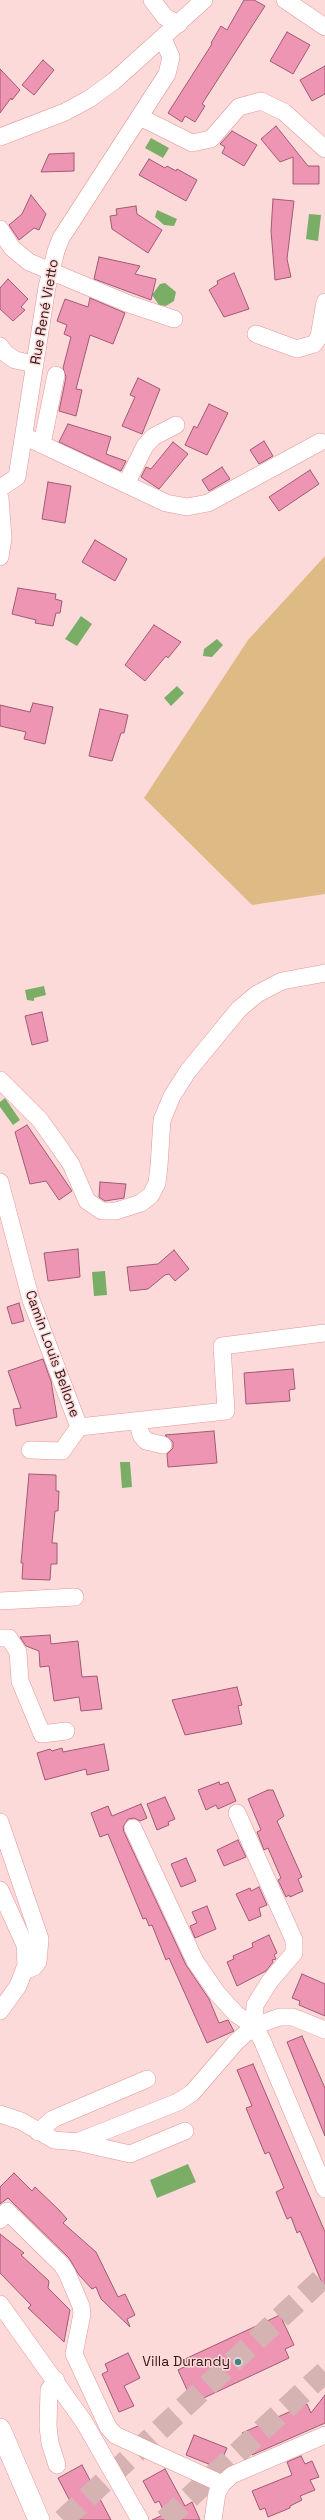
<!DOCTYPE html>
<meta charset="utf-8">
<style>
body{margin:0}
canvas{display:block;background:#fddada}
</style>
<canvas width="325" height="2520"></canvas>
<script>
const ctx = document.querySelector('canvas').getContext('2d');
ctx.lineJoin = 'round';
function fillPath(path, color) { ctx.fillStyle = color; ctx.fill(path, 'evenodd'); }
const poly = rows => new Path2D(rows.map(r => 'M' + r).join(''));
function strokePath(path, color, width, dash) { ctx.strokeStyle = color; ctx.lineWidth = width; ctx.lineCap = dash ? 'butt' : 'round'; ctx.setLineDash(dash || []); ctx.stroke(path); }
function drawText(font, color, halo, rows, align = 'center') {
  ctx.font = font + ' "Space Grotesk",sans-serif'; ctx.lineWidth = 3; ctx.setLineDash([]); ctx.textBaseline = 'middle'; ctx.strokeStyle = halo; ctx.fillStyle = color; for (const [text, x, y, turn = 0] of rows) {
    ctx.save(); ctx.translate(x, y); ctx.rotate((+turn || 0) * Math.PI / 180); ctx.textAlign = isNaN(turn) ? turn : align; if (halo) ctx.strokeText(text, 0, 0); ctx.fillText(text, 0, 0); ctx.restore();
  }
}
fillPath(poly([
 [325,556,325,894,252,905,144,798,248,640]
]), '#deba84');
fillPath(poly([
 [151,138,169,148,163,158,145,148],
 [157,210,177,219,174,226,164,225,155,217],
 [309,214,321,215,318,241,306,239],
 [165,283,176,292,174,301,166,306,159,305,152,295,160,284],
 [81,616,92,624,77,646,65,639],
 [217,639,223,645,212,657,203,656,204,649],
 [177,686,184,693,171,706,164,698],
 [44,986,46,995,34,998,34,1001,27,1000,25,990],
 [5,1098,20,1120,13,1125,0,1107,0,1102],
 [105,1271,107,1295,94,1296,92,1272],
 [130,1462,132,1487,122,1488,120,1462],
 [188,2164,196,2182,157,2198,150,2180]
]), '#7aad66');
const building = poly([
 [244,0,254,0,265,6,202,104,205,106,195,122,185,116,182,122,168,113,212,44,211,43,221,26,227,30,244,0],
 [287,32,310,45,293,74,270,61,287,32],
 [43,60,54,70,34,95,22,85,43,60],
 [325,66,325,94,312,101,300,80,325,66],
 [0,69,20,90,12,100,11,98,0,113,0,69],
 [276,126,308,166,319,166,319,184,293,184,293,157,280,162,261,139,276,126],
 [232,131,257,145,244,166,222,153,225,147,220,144,232,131],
 [74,153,74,171,41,172,49,154,74,153],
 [149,159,165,168,167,166,176,171,177,169,197,180,186,201,139,175,149,159],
 [31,195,46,214,39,230,34,228,19,240,9,225,22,214,31,195],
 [273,199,294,201,287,259,291,277,275,280,271,231,273,199],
 [136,206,137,214,162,230,148,253,112,229,110,216,117,215,116,209,136,206],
 [99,257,140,266,135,274,156,279,151,300,94,279,99,257],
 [234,273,249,309,224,317,209,290,218,284,217,281,234,273],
 [8,279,28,299,21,307,25,310,13,321,0,309,0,288,8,279],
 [90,298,125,313,113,344,90,335,76,389,82,390,76,416,59,411,66,377,63,368,71,337,64,334,67,325,57,321,65,299,88,307,90,298],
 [138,378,160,389,142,434,122,426,135,397,130,395,138,378],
 [209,404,228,413,207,455,185,445,194,426,197,428,209,404],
 [68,424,111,437,106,454,126,461,121,471,59,442,68,424],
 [264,441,273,456,259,464,250,450,264,441],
 [173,442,188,454,159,489,141,477,146,467,151,469,173,442],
 [222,467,230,479,209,491,202,480,222,467],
 [310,470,319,484,279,511,269,497,310,470],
 [48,482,71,486,65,523,42,519,48,482],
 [95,540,127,559,115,581,82,562,95,540],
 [18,588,56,594,55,599,62,601,60,613,56,613,53,626,35,623,36,620,12,614,18,588],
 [154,625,181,642,168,658,166,656,145,681,125,665,154,625],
 [33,703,53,707,45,744,24,739,26,732,0,726,0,705,30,712,33,703],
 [100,709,128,715,124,733,121,733,112,761,89,756,100,709],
 [42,1012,48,1041,32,1045,25,1016,42,1012],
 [27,1125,72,1191,59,1200,46,1181,30,1184,15,1132,27,1125],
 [100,1182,126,1184,124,1198,105,1201,99,1197,100,1182],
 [78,1249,80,1277,48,1281,44,1253,78,1249],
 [174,1250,189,1269,175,1281,169,1274,165,1275,148,1289,130,1291,127,1267,158,1264,174,1250],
 [19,1303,24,1321,12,1324,7,1307,19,1303],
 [43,1359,51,1381,57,1417,16,1426,13,1409,21,1408,8,1371,43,1359],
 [293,1369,295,1389,289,1390,290,1401,246,1404,244,1373,293,1369],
 [214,1431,217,1463,168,1467,167,1454,173,1448,173,1442,165,1435,214,1431],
 [29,1474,56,1475,56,1491,59,1491,58,1511,55,1511,52,1543,57,1543,57,1564,51,1564,50,1580,22,1579,23,1563,21,1563,29,1474],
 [50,1635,51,1644,78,1641,82,1677,97,1676,102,1709,81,1711,79,1697,54,1701,49,1666,40,1667,39,1651,26,1646,20,1637,50,1635],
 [237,1687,242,1705,238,1706,242,1724,185,1735,172,1700,237,1687],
 [104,1744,109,1770,87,1775,86,1769,45,1780,37,1753,50,1749,52,1751,62,1748,63,1752,104,1744],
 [219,1782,220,1785,228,1782,236,1801,218,1809,216,1805,206,1810,198,1790,219,1782],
 [268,1790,273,1790,284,1816,277,1821,302,1877,298,1879,303,1891,290,1897,289,1895,286,1897,278,1880,281,1878,268,1848,264,1850,257,1832,261,1830,248,1799,268,1790],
 [165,1797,175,1819,168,1822,169,1825,157,1830,147,1804,165,1797],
 [141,1804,147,1818,140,1821,134,1818,128,1819,123,1827,124,1832,186,1965,209,1999,219,2023,228,2020,234,2031,207,2043,169,1958,166,1960,152,1925,149,1926,146,1918,143,1919,108,1834,100,1837,91,1813,108,1806,112,1816,141,1804],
 [238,1840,246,1857,224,1866,217,1850,238,1840],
 [186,1858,196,1881,181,1887,171,1864,186,1858],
 [259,1887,267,1905,259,1908,261,1916,249,1921,236,1894,250,1888,251,1891,259,1887],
 [207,1906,216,1929,195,1938,190,1926,197,1923,192,1912,207,1906],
 [269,1935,277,1953,274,1955,276,1959,272,1960,273,1962,266,1971,237,1986,227,1962,234,1959,233,1956,253,1947,252,1943,269,1935],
 [302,1974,325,1984,325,2016,299,2005,300,2001,292,1998,302,1974],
 [302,2036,325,2088,325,2136,287,2042,302,2036],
 [253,2064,325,2232,325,2290,300,2231,297,2233,291,2217,287,2219,276,2192,284,2188,269,2152,265,2154,246,2108,252,2106,237,2070,253,2064],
 [14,2173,32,2191,35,2187,59,2210,67,2219,63,2223,96,2252,118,2297,125,2294,135,2315,127,2319,130,2327,101,2299,96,2287,92,2289,79,2275,69,2258,8,2198,0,2204,0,2187,14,2173],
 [0,2234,24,2253,21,2255,49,2281,48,2288,70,2310,64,2342,28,2308,31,2305,0,2273,0,2234],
 [280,2315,294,2345,285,2349,289,2358,193,2403,178,2370,188,2365,185,2359,280,2315],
 [128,2353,140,2378,124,2386,134,2406,119,2412,102,2374,108,2371,105,2364,128,2353],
 [325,2395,325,2423,252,2455,242,2433,307,2404,311,2413,325,2395],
 [194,2435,227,2448,220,2464,213,2461,211,2465,186,2455,194,2435],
 [301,2456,305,2464,312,2461,319,2477,310,2480,315,2490,300,2496,302,2500,290,2506,290,2508,268,2517,265,2508,260,2510,252,2491,292,2475,287,2462,301,2456],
 [82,2465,111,2520,80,2520,58,2478,82,2465],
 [165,2469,185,2506,192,2502,200,2520,152,2520,165,2514,159,2501,155,2503,143,2481,165,2469]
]);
fillPath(building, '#ee95b4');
strokePath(building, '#a05a74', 1);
strokePath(poly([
 [63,2520,325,2276],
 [165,2520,325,2372]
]), '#d5b3b3', 22, [22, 11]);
const minor = poly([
 [152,0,165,17,179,24],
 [285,0,325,27],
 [140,117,192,143,211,139,239,107,261,101,284,112,325,149],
 [0,137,65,112,89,99,114,81,204,0],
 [0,229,12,248,29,262,129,304,174,319],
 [256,334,297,349,314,344,319,337,325,302],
 [0,346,5,353,15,360,35,364],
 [24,436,166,503,187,507,208,503,320,442],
 [42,444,56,375],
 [126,484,145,446,153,437,176,425],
 [0,488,17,477,47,287,56,251,61,238,167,74,171,57,163,39],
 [0,498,3,538,0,557],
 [0,1080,40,1120,55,1141,71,1164,87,1201,102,1211,116,1211,141,1203,151,1195,157,1183,159,1166,162,1120,172,1096,188,1071,239,1009,257,994,282,981,325,973],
 [0,1182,31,1300,79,1427,226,1411,222,1346,325,1333],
 [138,1422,141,1435,146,1441,163,1445],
 [30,1450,62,1451,79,1427],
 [0,1601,75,1597],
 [0,1638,9,1638,18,1652,20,1681,42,1734,66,1731],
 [0,1822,40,1939,38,1962,34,1967,24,1971],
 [133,1828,195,1961,217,1993,236,2014,254,2026,262,2040,325,2189],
 [0,1890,25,1945,26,1965,18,1986,0,2011],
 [254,2026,280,2017,293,2017,325,2030],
 [0,2114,21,2121,54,2140,77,2142,178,2102,192,2093,236,2042,254,2026,255,2005,270,1981,294,1953,294,1940,237,1813],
 [38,2132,53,2119,147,2079],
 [77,2142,130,2154,185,2131],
 [0,2220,7,2211,62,2265,67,2273,81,2306,82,2314,74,2354,108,2427,115,2435,222,2484],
 [0,2304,84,2422,140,2520],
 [56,2380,49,2390,48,2426,50,2443,57,2465],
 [213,2520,217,2493,222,2484,232,2475,325,2435]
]);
const major = poly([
 [0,2429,39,2520]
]);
strokePath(minor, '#e59598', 18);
strokePath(major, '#e59598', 22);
strokePath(minor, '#fff', 17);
strokePath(major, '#fff', 21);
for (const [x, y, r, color] of [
 [238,2362,4,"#3f8789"]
]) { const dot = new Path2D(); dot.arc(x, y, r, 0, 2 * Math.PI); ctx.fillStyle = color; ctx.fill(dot); strokePath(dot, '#fddada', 1.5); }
drawText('14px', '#361719', '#fddada', [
 ["Rue René Vietto",45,312,-80],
 ["Camin Louis Bellone",52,1354,70]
]);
drawText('14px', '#361719', '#fddada', [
 ["Villa Durandy",230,2362]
], 'right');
</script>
